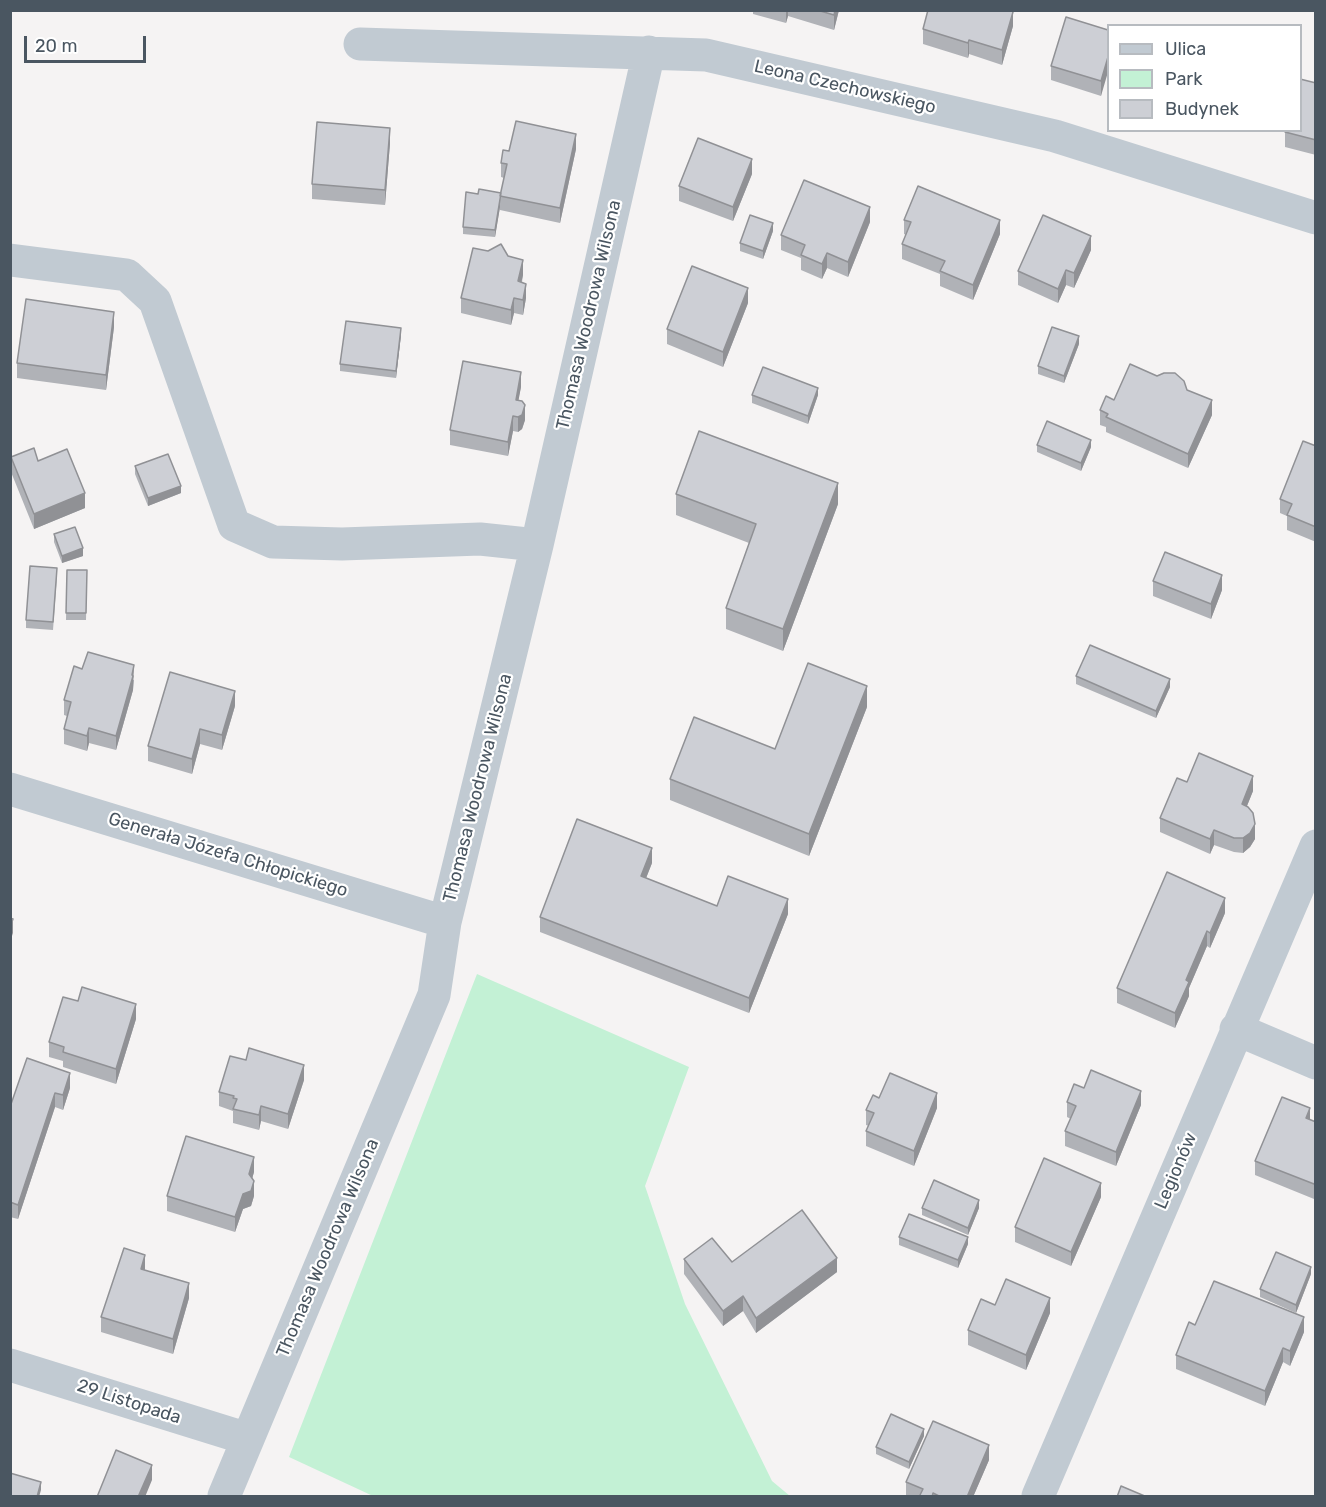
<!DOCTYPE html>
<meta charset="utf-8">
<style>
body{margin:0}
#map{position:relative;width:1326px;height:1507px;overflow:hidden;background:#f5f3f3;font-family:Rubik,sans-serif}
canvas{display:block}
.frame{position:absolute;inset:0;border:12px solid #4a5661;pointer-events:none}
.legend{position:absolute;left:1107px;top:24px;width:195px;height:108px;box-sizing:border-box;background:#fff;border:2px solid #b7bbc0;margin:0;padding:8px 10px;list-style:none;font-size:18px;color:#4a5661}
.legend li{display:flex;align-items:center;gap:12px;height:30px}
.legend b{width:30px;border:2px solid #b7bbc0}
.scale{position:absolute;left:24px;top:36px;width:122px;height:27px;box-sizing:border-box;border:3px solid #4a5661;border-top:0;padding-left:8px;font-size:18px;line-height:21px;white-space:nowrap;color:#4a5661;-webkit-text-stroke:4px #fff;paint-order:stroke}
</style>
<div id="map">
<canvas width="1326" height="1507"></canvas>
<div class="frame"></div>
<ul class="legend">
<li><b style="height:8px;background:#c1cad2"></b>Ulica</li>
<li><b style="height:16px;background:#c3f1d5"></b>Park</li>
<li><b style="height:16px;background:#cdcfd5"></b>Budynek</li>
</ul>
<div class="scale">20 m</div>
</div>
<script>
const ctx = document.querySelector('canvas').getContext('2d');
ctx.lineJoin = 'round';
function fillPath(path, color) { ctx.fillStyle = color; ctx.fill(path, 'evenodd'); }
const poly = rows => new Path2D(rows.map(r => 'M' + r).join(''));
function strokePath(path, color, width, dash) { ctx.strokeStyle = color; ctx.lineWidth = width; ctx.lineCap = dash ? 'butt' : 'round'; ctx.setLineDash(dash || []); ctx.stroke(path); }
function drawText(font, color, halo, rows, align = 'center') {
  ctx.font = font + ' Rubik,sans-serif'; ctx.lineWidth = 4.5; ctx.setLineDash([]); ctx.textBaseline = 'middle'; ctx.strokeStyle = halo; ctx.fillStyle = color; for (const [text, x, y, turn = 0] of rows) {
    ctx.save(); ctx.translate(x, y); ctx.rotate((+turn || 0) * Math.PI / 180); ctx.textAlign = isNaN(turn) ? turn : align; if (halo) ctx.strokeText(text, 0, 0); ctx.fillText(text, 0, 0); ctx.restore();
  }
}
fillPath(poly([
 [477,974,689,1067,645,1186,685,1304,772,1481,790,1496,373,1496,289,1457]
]), '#c3f1d5');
strokePath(poly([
 [360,44,706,55,1055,136,1316,218],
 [10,260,127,275,155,301,234,525,273,542,342,544,480,539,537,545],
 [10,789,445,922],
 [1236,1029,1316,1063],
 [10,1365,248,1439],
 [224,1496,434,995,445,922,537,545,649,52],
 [1038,1496,1316,846]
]), '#c1cad2', 33);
fillPath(poly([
 [753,10,839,10,834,30,788,16,786,23,753,14],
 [1013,26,1002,65,969,54,968,58,923,44,923,29],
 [1108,30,1101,96,1051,80,1051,66],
 [1316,83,1316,155,1285,147,1285,132],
 [390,143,385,205,312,199,312,184],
 [576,149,560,223,500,210,500,207,495,237,463,234,463,227,478,194,501,193,504,178,501,177,501,163,509,151],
 [752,174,733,221,679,201,679,186],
 [904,220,1000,234,973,300,940,286,940,274,902,259,902,244,906,235,904,234],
 [870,222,848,277,827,268,822,279,801,270,801,258,781,250,781,235],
 [773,231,763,259,740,251,740,243],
 [1091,250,1074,288,1066,285,1058,303,1018,285,1018,271],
 [508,256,523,275,522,282,526,298,523,315,514,313,511,325,461,313,461,298],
 [748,303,723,367,667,344,667,329],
 [114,327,106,390,17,378,17,363],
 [401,335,396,378,340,371,340,364],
 [1079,344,1064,383,1038,374,1038,366],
 [521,387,518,400,525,420,522,429,518,432,513,431,508,456,450,445,450,430],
 [1187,390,1212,415,1188,468,1106,432,1106,427,1100,425,1100,410,1114,400],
 [752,395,818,395,808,424,752,403],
 [1037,445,1091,447,1081,471,1037,452],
 [1316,446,1316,542,1287,530,1287,516,1280,513,1280,499],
 [11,457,38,461,85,508,34,529,11,472],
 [135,466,181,493,148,506,135,474],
 [676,494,838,504,783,651,726,629,726,608,749,543,676,515],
 [54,534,83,556,62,563,54,542],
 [67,570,87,570,86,620,66,620],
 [57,576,53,630,26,628,26,620],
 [1153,581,1222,590,1211,619,1153,596],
 [82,669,134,680,133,690,116,750,89,743,87,751,64,744,64,729,67,716,64,715,64,700],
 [1076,676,1170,687,1156,718,1076,684],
 [235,706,222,750,200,744,192,774,148,761,148,746],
 [867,707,809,856,670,800,670,779,775,749],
 [1187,782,1253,791,1247,806,1255,839,1250,847,1243,853,1234,852,1214,845,1210,854,1160,832,1160,818],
 [652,863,646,878,717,906,788,914,749,1013,540,932,540,917],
 [1225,913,1210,948,1207,946,1189,988,1189,996,1175,1028,1117,1003,1117,988],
 [78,1001,136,1019,116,1084,63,1067,63,1061,49,1057,49,1042],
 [304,1080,288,1129,261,1121,259,1130,233,1123,233,1111,219,1106,219,1092],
 [70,1088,63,1110,55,1107,18,1219,10,1217,10,1107],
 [1084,1088,1141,1105,1116,1166,1065,1146,1065,1131,1071,1119,1067,1117,1067,1102],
 [879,1098,937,1108,914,1166,866,1146,866,1131,869,1126,866,1125,866,1110],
 [1316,1122,1316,1196,1314,1199,1255,1175,1255,1161],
 [254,1172,252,1179,254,1196,251,1206,243,1209,235,1232,167,1211,167,1196],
 [1101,1197,1071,1266,1015,1242,1015,1227],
 [922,1208,979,1208,968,1235,922,1215],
 [899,1237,968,1244,958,1268,899,1245],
 [684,1259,732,1262,837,1272,756,1333,743,1311,723,1326,684,1274],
 [145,1270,189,1298,173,1354,101,1332,101,1317],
 [1311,1274,1296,1313,1260,1297,1260,1289],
 [1050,1313,1026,1370,968,1345,968,1330],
 [1195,1325,1304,1332,1290,1366,1283,1362,1265,1406,1176,1369,1176,1355],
 [924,1436,909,1469,876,1454,876,1447],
 [989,1460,973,1497,906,1496,906,1482]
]), '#b0b2b7');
fillPath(poly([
 [786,10,788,10,788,16,786,23],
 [835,10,839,10,834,30,834,15],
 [1013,12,1013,26,1002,65,1002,50],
 [969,40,969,54,968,58,968,43],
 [1108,57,1108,72,1101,96,1101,81],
 [390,128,390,143,385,205,385,190],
 [576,134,576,149,560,223,560,208],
 [752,159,752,174,733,221,733,207],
 [500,200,500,207,495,237,495,230],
 [870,207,870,222,848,277,848,262],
 [1000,220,1000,234,973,300,973,285],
 [773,223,773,231,763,259,763,251],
 [1091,236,1091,250,1074,288,1074,273],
 [827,253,827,268,822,279,822,264],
 [523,260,523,275,518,296,518,281],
 [1066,270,1066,285,1058,303,1058,289],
 [526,284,526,298,523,315,523,300],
 [748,288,748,303,723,367,723,352],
 [514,298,514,313,511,325,511,310],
 [114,312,114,327,106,390,106,375],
 [401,328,401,335,396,378,396,371],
 [1079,336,1079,344,1064,383,1064,376],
 [521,372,521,387,516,414,516,400],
 [818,388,818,395,808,424,808,416],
 [1212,400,1212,415,1188,468,1188,454],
 [12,404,12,418,10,425,10,410],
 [525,405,525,420,522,429,518,432,518,417],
 [513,416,513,431,508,456,508,442],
 [1091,440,1091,447,1081,471,1081,463],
 [838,483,838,504,783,651,783,629],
 [181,486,181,493,148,506,148,498],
 [85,493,85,508,34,529,34,514],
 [83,548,83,556,62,563,62,556],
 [1222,575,1222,590,1211,619,1211,604],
 [134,665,133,690,116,750,116,736],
 [1170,679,1170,687,1156,718,1156,711],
 [867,686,867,707,809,856,809,834],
 [235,691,235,706,222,750,222,735],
 [89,728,89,743,87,751,87,736],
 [200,729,200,744,192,774,192,759],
 [1253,776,1253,791,1242,818,1242,804],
 [1255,824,1255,839,1250,847,1243,853,1243,838],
 [1214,830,1214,845,1210,854,1210,839],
 [652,848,652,863,641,891,641,876],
 [1225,898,1225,913,1210,948,1210,933],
 [788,899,788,914,749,1013,749,998],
 [13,919,13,933,10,942,10,927],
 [1207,931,1207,946,1189,988,1189,996,1175,1028,1175,1013,1186,980],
 [12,950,12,965,10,966,10,951],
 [136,1004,136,1019,116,1084,116,1069],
 [304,1065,304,1080,288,1129,288,1114],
 [70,1073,70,1088,63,1110,63,1095],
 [1141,1091,1141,1105,1116,1166,1116,1152],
 [55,1093,55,1107,18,1219,18,1205],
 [937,1093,937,1108,914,1166,914,1151],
 [261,1106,261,1121,259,1130,259,1115],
 [1310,1108,1310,1123,1306,1118],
 [254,1157,254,1172,249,1189,249,1174],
 [254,1181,254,1196,251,1206,243,1209,235,1232,235,1217,243,1194],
 [1316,1181,1316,1196,1314,1199,1314,1184],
 [1101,1183,1101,1197,1071,1266,1071,1252],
 [979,1200,979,1208,968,1235,968,1228],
 [968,1237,968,1244,958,1268,958,1260],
 [145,1255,145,1269,141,1283,141,1269],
 [837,1258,837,1272,756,1333,756,1318],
 [1311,1267,1311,1274,1296,1313,1296,1305],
 [189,1283,189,1298,173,1354,173,1339],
 [743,1296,743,1311,723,1326,723,1311],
 [1050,1298,1050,1313,1026,1370,1026,1355],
 [1304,1317,1304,1332,1290,1366,1290,1351],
 [1283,1348,1283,1362,1265,1406,1265,1391],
 [924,1429,924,1436,909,1469,909,1462],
 [989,1445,989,1460,973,1497,967,1497],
 [152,1465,152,1480,145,1497,138,1497],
 [41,1482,41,1490,39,1497,37,1497]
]), '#909195');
const building = poly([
 [817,10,835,10,834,15,817,10],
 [928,10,1010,10,1013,12,1002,50,969,40,968,43,923,29,928,10],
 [1066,17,1108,30,1108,57,1101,81,1051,66,1066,17],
 [1300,79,1316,83,1316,140,1285,132,1286,130,1300,130,1300,79],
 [516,121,576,134,560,208,500,196,507,164,501,163,503,150,509,151,516,121],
 [317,122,390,128,385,190,312,184,317,122],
 [698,138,752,159,733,207,679,186,698,138],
 [804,180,870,207,848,262,827,253,822,264,801,255,805,245,781,235,804,180],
 [918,186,1000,220,973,285,940,271,945,261,902,244,911,222,904,220,918,186],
 [479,189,501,193,495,230,463,227,466,192,478,194,479,189],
 [750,215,773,223,763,251,740,243,750,215],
 [1043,215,1091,236,1074,273,1066,270,1058,289,1018,271,1043,215],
 [501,244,508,256,523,260,518,281,526,284,523,300,514,298,511,310,461,298,473,248,488,251,501,244],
 [692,266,748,288,723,352,667,329,692,266],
 [26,299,114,312,106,375,17,363,26,299],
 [346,321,401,328,396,371,340,364,346,321],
 [1052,327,1079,336,1064,376,1038,366,1052,327],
 [463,361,521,372,516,400,522,401,525,405,522,415,518,417,513,416,508,442,450,430,463,361],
 [1130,364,1157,376,1164,373,1175,373,1184,381,1187,390,1212,400,1188,454,1106,417,1108,414,1100,410,1106,396,1114,400,1130,364],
 [763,367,818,388,808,416,752,395,763,367],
 [1047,421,1091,440,1081,463,1037,445,1047,421],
 [699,431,838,483,783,629,726,608,756,524,676,494,699,431],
 [1303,441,1316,446,1316,527,1287,515,1292,504,1280,499,1303,441],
 [34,448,38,461,67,449,85,493,34,514,11,457,34,448],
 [168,454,181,486,148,498,135,466,168,454],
 [75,527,83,548,62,556,54,534,75,527],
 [1165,552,1222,575,1211,604,1153,581,1165,552],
 [30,566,57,568,53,622,26,620,30,566],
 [67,570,87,570,86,613,66,613,67,570],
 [1090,645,1170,679,1156,711,1076,676,1090,645],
 [88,652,134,665,132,675,133,676,116,736,89,728,87,736,64,729,71,702,64,700,74,666,82,669,88,652],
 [808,663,867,686,809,834,670,779,694,717,775,749,808,663],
 [170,672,235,691,222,735,200,729,192,759,148,746,170,672],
 [1199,753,1253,776,1242,804,1248,807,1253,813,1255,824,1250,833,1243,838,1234,838,1214,830,1210,839,1160,818,1177,778,1187,782,1199,753],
 [577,819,652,848,641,876,717,906,728,876,788,899,749,998,540,917,577,819],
 [1167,872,1225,898,1210,933,1207,931,1186,980,1189,982,1175,1013,1117,988,1167,872],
 [10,918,13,919,10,927,10,918],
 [82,987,136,1004,116,1069,63,1052,64,1047,49,1042,63,997,78,1001,82,987],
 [249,1048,304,1065,288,1114,261,1106,259,1115,233,1109,237,1099,233,1098,234,1096,219,1092,230,1056,246,1060,249,1048],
 [27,1058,70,1073,63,1095,55,1093,18,1205,10,1202,10,1107,27,1058],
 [1091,1070,1141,1091,1116,1152,1065,1131,1076,1106,1067,1102,1074,1084,1084,1088,1091,1070],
 [890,1073,937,1093,914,1151,866,1131,874,1113,866,1110,873,1095,879,1098,890,1073],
 [1282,1097,1310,1108,1306,1118,1316,1122,1316,1181,1314,1184,1255,1161,1282,1097],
 [186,1136,254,1157,249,1174,254,1181,251,1191,243,1194,235,1217,167,1196,186,1136],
 [1044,1158,1101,1183,1071,1252,1015,1227,1044,1158],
 [934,1180,979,1200,968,1228,922,1208,934,1180],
 [802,1210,837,1258,756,1318,743,1296,723,1311,684,1259,712,1238,732,1262,802,1210],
 [909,1214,968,1237,958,1260,899,1237,909,1214],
 [124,1248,145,1255,141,1269,189,1283,173,1339,101,1317,124,1248],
 [1276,1252,1311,1267,1296,1305,1260,1289,1276,1252],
 [1006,1279,1050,1298,1026,1355,968,1330,981,1299,995,1305,1006,1279],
 [1214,1281,1304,1317,1290,1351,1283,1348,1265,1391,1176,1355,1189,1322,1195,1325,1214,1281],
 [891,1414,924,1429,909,1462,876,1447,891,1414],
 [933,1421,989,1445,967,1497,941,1497,933,1493,932,1497,923,1497,920,1495,923,1489,906,1482,933,1421],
 [116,1450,152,1465,138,1497,97,1497,116,1450],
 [10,1473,41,1482,37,1497,10,1497,10,1473],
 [1121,1486,1147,1497,1117,1497,1121,1486]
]);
fillPath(building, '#cdcfd5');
strokePath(building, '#909195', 1.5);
drawText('18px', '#4a5661', '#fff', [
 ["Leona Czechowskiego",845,87,13],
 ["Thomasa Woodrowa Wilsona",589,315,-77],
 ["Thomasa Woodrowa Wilsona",478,788,-76],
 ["Generała Józefa Chłopickiego",228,855,17],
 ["Legionów",1176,1171,-67],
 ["Thomasa Woodrowa Wilsona",328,1248,-67],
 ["29 Listopada",129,1402,18]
]);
</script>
